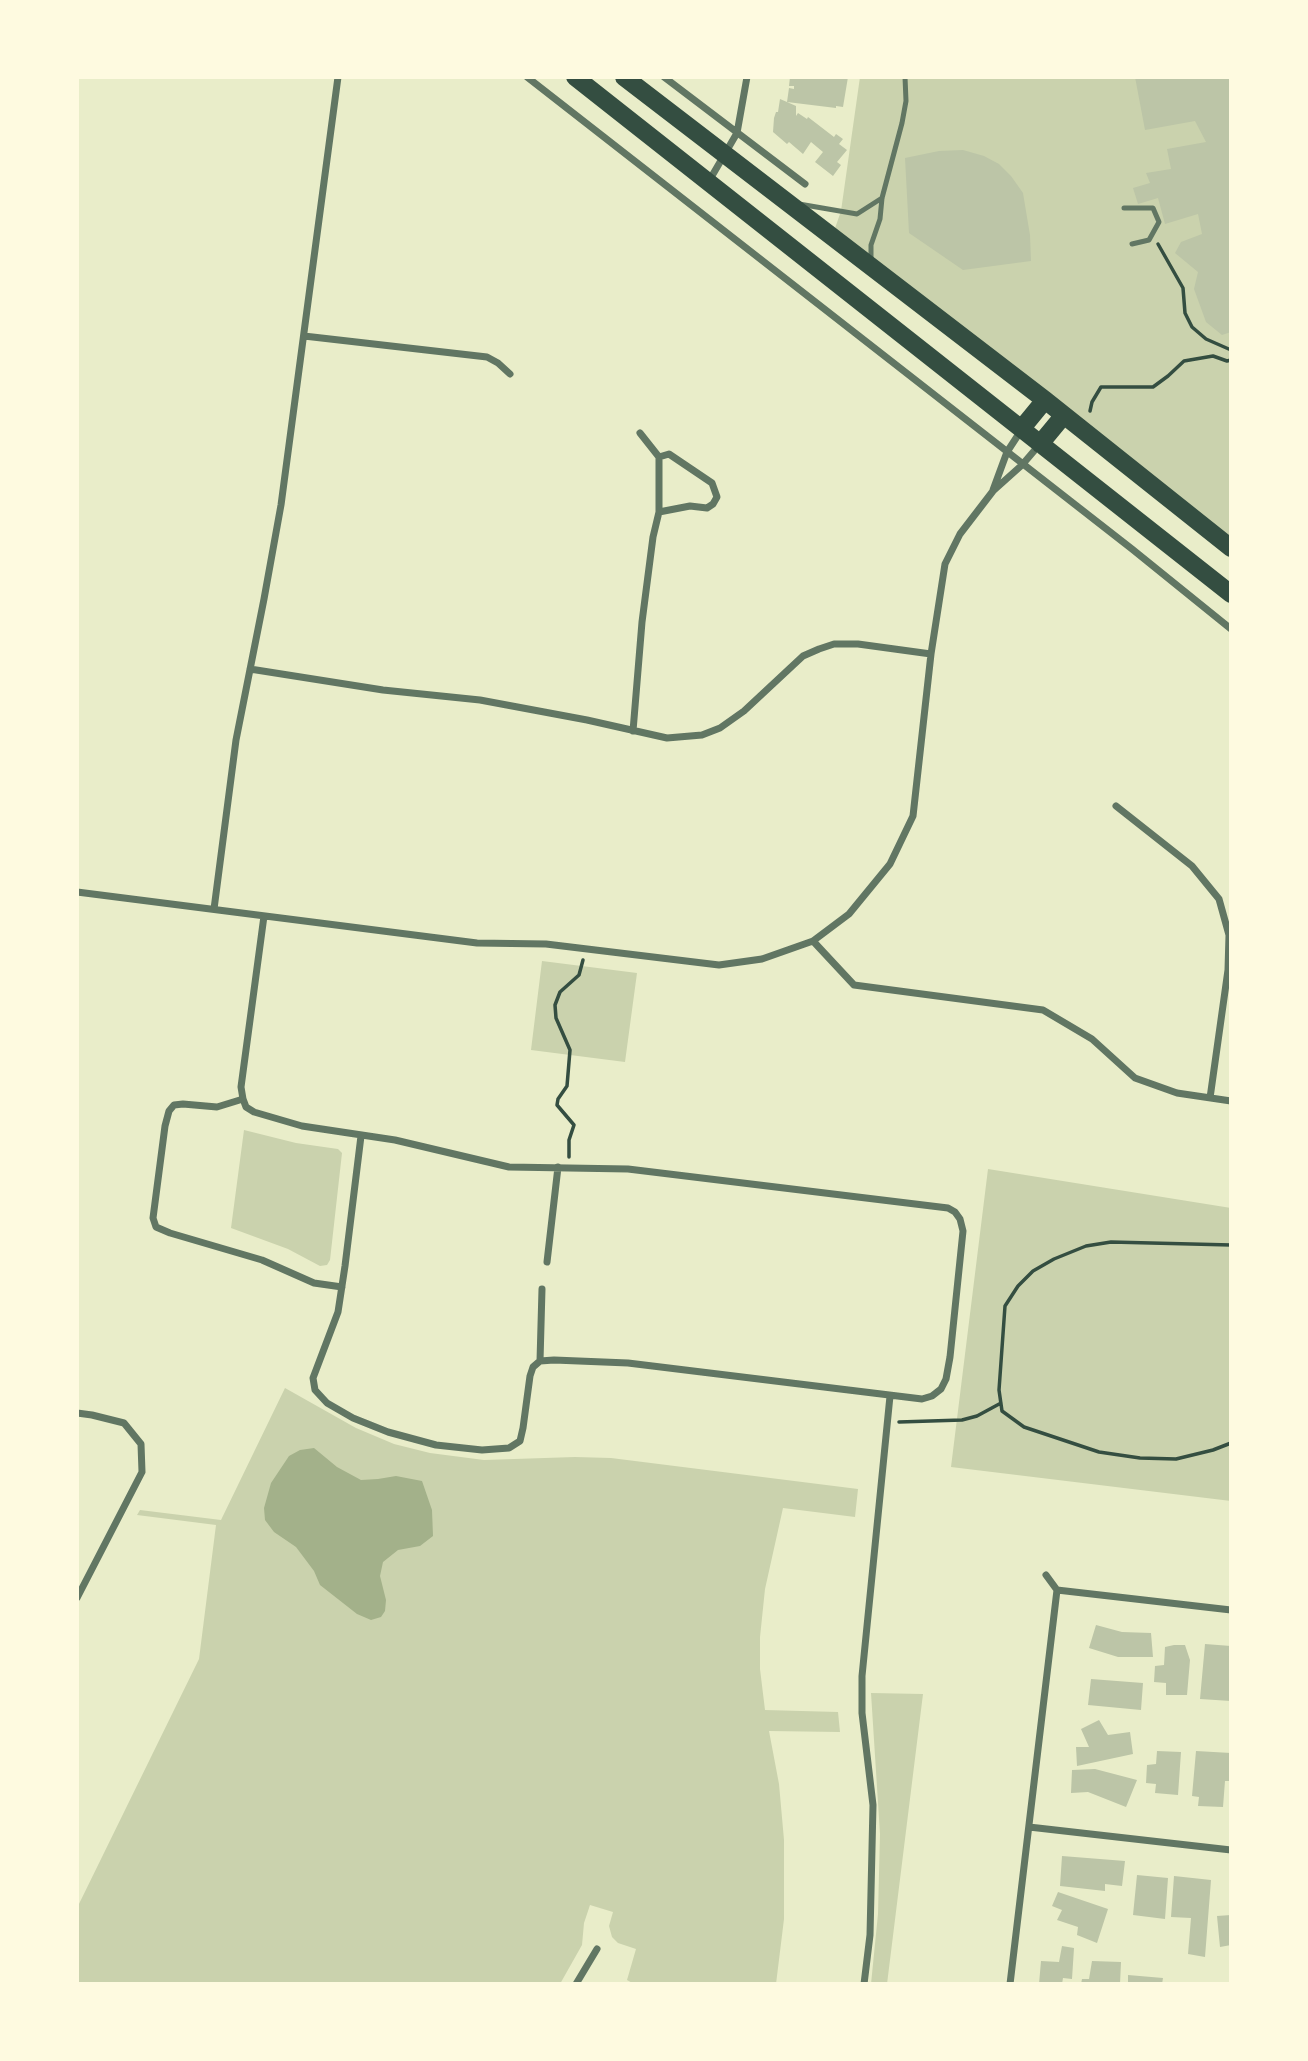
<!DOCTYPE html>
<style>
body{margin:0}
#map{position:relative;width:1308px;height:2061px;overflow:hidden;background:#e9edc9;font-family:"Asap Condensed",sans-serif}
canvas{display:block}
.frame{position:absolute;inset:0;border:79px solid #fefae0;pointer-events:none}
</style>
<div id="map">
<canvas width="1308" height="2061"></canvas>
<div class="frame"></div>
</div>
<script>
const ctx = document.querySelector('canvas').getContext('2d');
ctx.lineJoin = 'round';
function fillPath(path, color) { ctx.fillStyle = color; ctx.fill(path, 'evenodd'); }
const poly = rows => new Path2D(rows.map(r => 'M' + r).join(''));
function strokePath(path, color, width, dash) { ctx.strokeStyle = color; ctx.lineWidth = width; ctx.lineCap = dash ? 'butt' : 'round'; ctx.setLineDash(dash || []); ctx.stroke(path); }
fillPath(poly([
 [860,77,1231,77,1231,548,832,237,841,211],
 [542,961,637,973,625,1062,531,1050],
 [244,1130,296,1143,338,1149,342,1153,330,1260,327,1265,320,1266,288,1249,231,1228],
 [988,1169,1231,1208,1231,1501,951,1467],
 [285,1388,356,1428,394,1444,430,1453,484,1460,575,1457,611,1458,858,1489,855,1517,783,1508,765,1589,760,1637,760,1669,765,1710,838,1712,840,1732,769,1731,779,1784,784,1840,784,1919,776,1984,634,1984,627,1980,636,1949,618,1943,612,1937,609,1926,613,1912,590,1905,584,1923,582,1945,560,1984,77,1984,77,1908,199,1659,216,1525,137,1515,140,1510,221,1520],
 [871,1693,923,1694,887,1984,871,1984,878,1914,880,1834]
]), '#cad2ad');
fillPath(poly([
 [314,1448,337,1467,361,1480,378,1479,396,1476,422,1481,432,1510,433,1536,420,1546,398,1550,383,1562,380,1576,386,1600,385,1611,381,1617,371,1620,357,1614,320,1585,314,1571,296,1547,274,1532,265,1520,264,1508,271,1483,289,1456,300,1450]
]), '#a3b18a');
fillPath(poly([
 [790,77,848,77,843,107,836,106,836,108,787,102,796,106,796,116,798,113,807,119,808,117,834,137,836,134,843,139,839,144,847,150,837,162,841,165,833,176,815,162,823,152,811,142,803,154,789,142,787,144,773,132,774,118,776,112,778,112,780,99,787,102,789,88,794,89,794,86,789,86],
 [1135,77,1231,77,1231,332,1222,335,1206,322,1194,289,1198,272,1175,253,1181,242,1202,234,1198,214,1165,224,1158,198,1138,204,1133,188,1150,183,1146,173,1171,169,1167,149,1206,142,1195,121,1145,130],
 [963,150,984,156,999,164,1011,176,1023,193,1030,235,1031,261,963,270,909,233,905,158,939,151],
 [1096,1625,1122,1632,1151,1633,1153,1657,1118,1657,1089,1648],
 [1205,1644,1231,1646,1231,1701,1200,1699],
 [1174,1645,1185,1645,1190,1660,1187,1695,1166,1695,1166,1683,1154,1682,1155,1666,1164,1665,1165,1647],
 [1091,1679,1143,1683,1141,1710,1088,1705],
 [1099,1720,1108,1735,1130,1732,1133,1754,1077,1766,1076,1747,1089,1747,1081,1729],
 [1157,1751,1181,1752,1178,1795,1155,1793,1156,1784,1146,1783,1147,1765,1156,1764],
 [1196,1751,1231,1753,1231,1781,1225,1781,1223,1807,1198,1806,1199,1797,1192,1796],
 [1095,1769,1137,1780,1126,1807,1088,1792,1071,1793,1072,1770],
 [1062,1856,1125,1861,1122,1886,1105,1884,1105,1891,1060,1886],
 [1137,1875,1168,1878,1165,1919,1133,1915],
 [1174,1876,1211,1880,1205,1957,1188,1954,1191,1918,1171,1917],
 [1058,1892,1108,1909,1097,1943,1077,1935,1078,1927,1057,1920,1062,1910,1052,1906],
 [1231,1915,1231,1945,1220,1947,1217,1916],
 [1062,1946,1074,1948,1072,1979,1063,1978,1062,1984,1039,1984,1041,1961,1059,1962],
 [1092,1961,1121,1962,1120,1984,1081,1984,1082,1979,1089,1979],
 [1128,1975,1163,1978,1162,1984,1128,1984]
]), '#bcc5a7');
strokePath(poly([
 [1158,244,1183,288,1185,313,1192,327,1206,339,1231,350],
 [1090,411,1092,402,1101,387,1153,387,1168,376,1184,361,1213,356,1227,361,1231,360],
 [569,1157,569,1140,574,1125,557,1105,558,1099,567,1086,570,1050,556,1018,555,1005,560,992,579,975,583,960],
 [1231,1245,1111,1242,1086,1246,1054,1259,1033,1271,1018,1286,1005,1306,999,1390,1002,1411,1024,1427,1099,1452,1140,1458,1176,1459,1213,1450,1231,1443],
 [899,1422,962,1420,977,1416,1001,1403]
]), '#344e41', 3.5);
strokePath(poly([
 [799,204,857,214,882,198],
 [1124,208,1153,208,1159,222,1149,240,1132,244],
 [871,259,871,245,880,219,882,198,902,123,906,101,905,77]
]), '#617663', 5);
strokePath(poly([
 [527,77,1132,549,1231,629],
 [664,77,805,184],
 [709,181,737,133,747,77],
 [304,336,487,357,498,363,510,374],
 [659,457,669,454,712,483,717,497,713,504,707,508,690,506,659,512],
 [993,490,1007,452,1022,429],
 [250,669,383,690,480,700,587,720,667,738,702,735,720,728,744,711,803,656,819,649,834,644,858,644,931,654],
 [633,731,642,622,653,537,659,512,659,457,640,433],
 [1116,806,1192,866,1219,899,1229,935,1228,970,1210,1098],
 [77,892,477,943,546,944,719,965,762,959,813,941,849,914,890,864,913,816,931,654,945,564,960,534,993,491,1022,465,1040,444],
 [214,909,236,740,264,599,281,505,338,77],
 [813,941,854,985,1043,1010,1092,1039,1135,1078,1177,1093,1231,1101],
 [243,1099,241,1087,264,916],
 [547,1262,558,1167],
 [342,1287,314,1283,262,1260,170,1233,156,1227,153,1218,165,1126,169,1111,174,1105,183,1104,217,1107,243,1099,246,1107,254,1112,302,1126,395,1140,509,1167,628,1169,948,1208,955,1212,960,1219,963,1231,950,1357,946,1379,941,1389,932,1396,922,1399,628,1363,554,1360,540,1361,533,1367,530,1376,523,1428,520,1441,509,1448,482,1450,436,1445,388,1432,353,1418,327,1403,315,1390,313,1378,338,1312,345,1266,361,1136],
 [540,1361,542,1289],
 [77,1413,92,1415,124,1423,141,1444,142,1472,77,1598],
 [1046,1575,1057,1590,1231,1610],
 [1029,1827,1231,1850],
 [576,1984,597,1949],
 [864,1984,870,1935,873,1805,862,1713,862,1676,890,1396],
 [1010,1984,1057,1590]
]), '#617663', 7);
strokePath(poly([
 [575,77,1231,594],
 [624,77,1045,400,1231,548],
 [1022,428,1045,400],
 [1040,444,1064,415]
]), '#344e41', 18);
</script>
